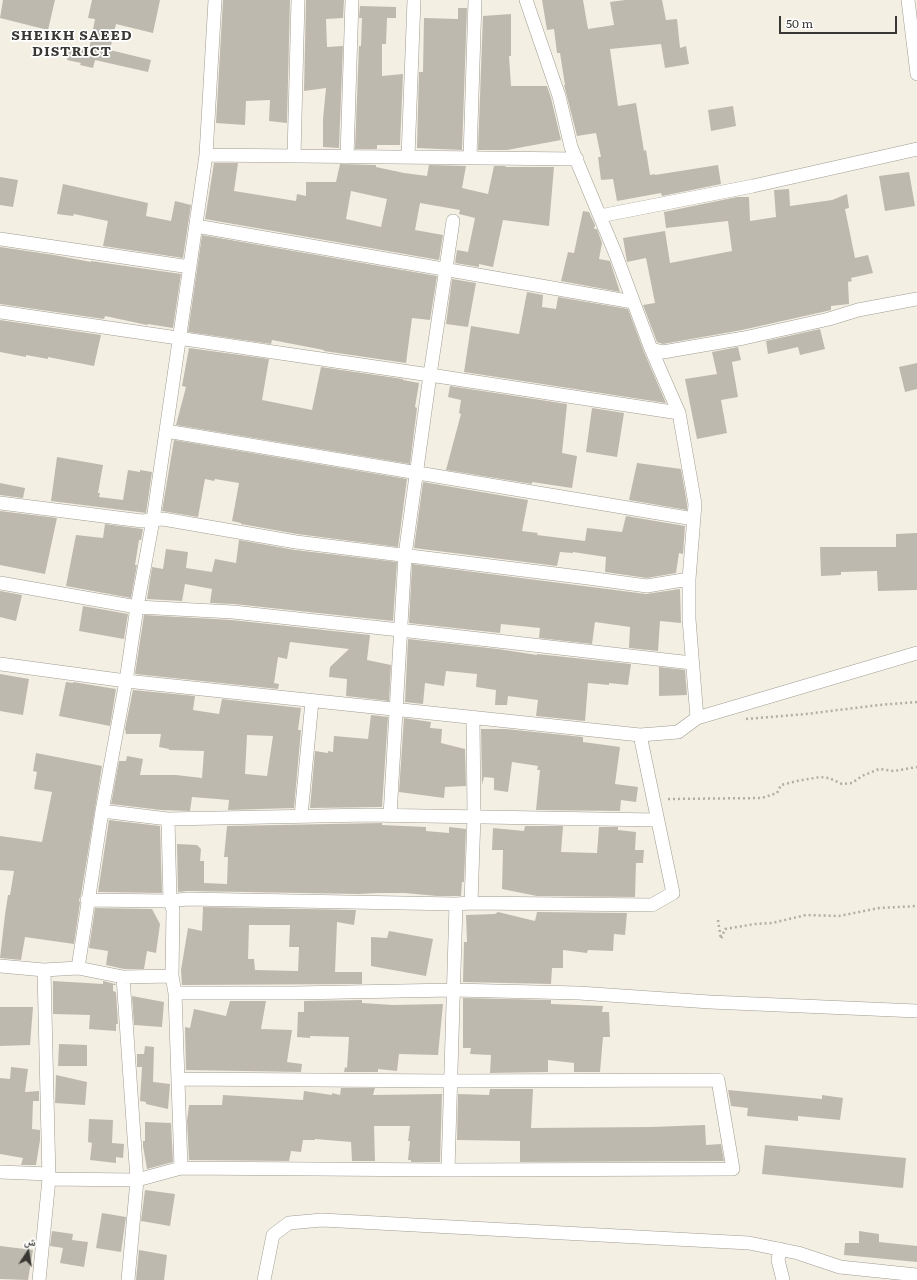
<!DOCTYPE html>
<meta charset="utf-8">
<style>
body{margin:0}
#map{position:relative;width:917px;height:1280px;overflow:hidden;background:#f4efe3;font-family:Literata,"Noto Naskh Arabic",serif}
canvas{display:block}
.north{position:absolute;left:8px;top:1232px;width:40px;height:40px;-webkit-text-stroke:3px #fff;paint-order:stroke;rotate:12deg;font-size:11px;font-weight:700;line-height:16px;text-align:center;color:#393733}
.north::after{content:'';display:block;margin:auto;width:14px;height:18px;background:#393733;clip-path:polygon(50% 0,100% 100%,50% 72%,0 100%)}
.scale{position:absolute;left:779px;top:16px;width:118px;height:18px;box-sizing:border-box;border:2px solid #393733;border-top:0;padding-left:5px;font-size:12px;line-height:14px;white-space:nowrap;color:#393733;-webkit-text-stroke:3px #fff;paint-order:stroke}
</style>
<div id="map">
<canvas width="917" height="1280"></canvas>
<div class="north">ش</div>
<div class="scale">50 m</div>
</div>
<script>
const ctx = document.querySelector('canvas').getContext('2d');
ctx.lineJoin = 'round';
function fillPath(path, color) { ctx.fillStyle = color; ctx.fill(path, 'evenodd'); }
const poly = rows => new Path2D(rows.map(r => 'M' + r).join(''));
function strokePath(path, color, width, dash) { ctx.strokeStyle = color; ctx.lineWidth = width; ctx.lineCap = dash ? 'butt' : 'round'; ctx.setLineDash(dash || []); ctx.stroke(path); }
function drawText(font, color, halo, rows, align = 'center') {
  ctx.font = font + ' Literata,serif'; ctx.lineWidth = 3.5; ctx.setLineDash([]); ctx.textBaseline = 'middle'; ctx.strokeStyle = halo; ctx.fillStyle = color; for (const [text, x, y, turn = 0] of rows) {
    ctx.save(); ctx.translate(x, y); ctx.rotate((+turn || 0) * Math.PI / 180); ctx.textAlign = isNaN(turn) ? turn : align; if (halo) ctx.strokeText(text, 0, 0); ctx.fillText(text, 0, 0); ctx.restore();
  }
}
fillPath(poly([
 [3,0,55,0,48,30,0,18],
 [92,0,160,0,153,33,116,24,110,50,151,60,148,72,95,60,93,68,80,65,81,63,67,60,70,45,89,50,95,19,88,18],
 [223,0,290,0,287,123,269,121,270,100,246,101,245,125,216,123],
 [306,0,344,0,343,18,326,19,327,47,343,46,339,148,323,147,323,119,326,88,304,91],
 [542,0,583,0,588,29,614,25,610,2,625,0,662,0,666,20,677,19,680,48,686,46,689,64,665,68,661,44,610,49,618,106,636,103,644,151,646,150,650,175,655,174,655,175,718,165,721,184,662,196,661,193,617,201,613,179,601,180,598,157,601,157,596,133,577,136,564,85,565,85,560,53,557,53,554,29,547,30],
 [360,6,396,7,396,18,387,18,386,44,382,44,382,76,403,74,400,145,377,145,377,149,355,149,359,46,361,46,362,18,359,18],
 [458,8,467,8,462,150,417,148,419,72,423,72,424,18,458,19],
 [511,14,511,56,509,56,511,86,547,86,551,98,561,140,507,150,478,150,483,16],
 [733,106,736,126,711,131,708,110],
 [214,163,238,163,234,191,296,201,297,194,306,196,306,182,336,182,340,164,376,165,376,167,404,173,427,176,429,165,466,166,462,188,488,194,494,166,505,166,506,167,554,167,549,226,503,220,493,267,479,264,479,267,455,263,457,250,468,252,475,218,459,214,460,210,420,203,415,230,443,235,439,260,205,219],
 [351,191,387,199,381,227,346,219],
 [909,172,915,206,885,211,879,176],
 [0,177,18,180,13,207,0,205],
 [63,184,148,203,146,216,171,221,175,201,191,205,183,258,103,246,108,221,74,214,73,216,57,214],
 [789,189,790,206,832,200,847,194,849,208,845,209,855,258,868,255,873,273,851,278,852,281,848,282,849,304,831,306,831,310,827,311,742,330,663,344,657,342,643,305,655,303,646,258,627,262,623,238,665,231,670,263,732,251,728,221,666,228,664,212,737,197,749,197,750,221,776,217,774,190],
 [583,211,589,212,595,225,594,229,597,229,602,243,599,259,610,261,620,292,561,281,568,252,574,253],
 [202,235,437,276,430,320,412,318,406,363,324,351,324,350,272,340,271,344,188,332],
 [0,247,54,255,91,262,91,261,181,274,173,328,148,324,147,325,105,316,104,319,0,304],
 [452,279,476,283,468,327,446,324],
 [527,292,543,295,542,307,556,309,558,297,628,309,644,352,666,403,464,372,471,326,519,334],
 [0,320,101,335,94,366,48,357,48,359,26,355,26,357,0,352],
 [820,329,825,349,800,355,798,347,768,354,766,341],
 [738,347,741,360,732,362,738,397,721,400,727,433,697,439,685,379,717,374,712,352],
 [189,348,269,359,262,400,312,410,321,367,403,379,403,380,419,383,415,407,417,408,410,464,176,425,186,387,182,386],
 [917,363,917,389,905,392,899,367],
 [450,386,567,404,562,453,577,456,572,488,532,482,532,484,446,470,461,414,459,413,461,400,448,397],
 [592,408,624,413,617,457,586,452],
 [174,440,407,479,398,547,297,534,241,524,241,523,232,521,239,483,215,479,214,481,205,479,198,517,162,511],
 [57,457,103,465,98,493,100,493,99,497,123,500,128,470,140,472,140,470,152,472,146,513,51,501],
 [637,463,681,469,687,504,687,510,629,500],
 [423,482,528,500,522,531,538,533,537,535,585,541,587,528,622,532,626,516,685,526,683,554,679,553,676,573,647,578,605,572,606,557,573,552,573,553,560,552,557,566,414,548],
 [0,483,25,488,23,498,0,495],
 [0,511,57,518,45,574,0,565],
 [105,524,143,529,141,540,139,540,135,565,137,565,131,598,66,586,76,535,103,538],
 [917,533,917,590,878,591,877,571,841,572,841,575,821,576,820,547,896,547,896,534],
 [239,540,295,550,397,562,393,621,234,604,210,603,212,589,185,584,182,601,147,599,152,567,163,569,166,549,188,552,186,568,212,572,215,559,236,563],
 [412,564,646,594,680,589,681,623,660,621,658,651,629,648,630,627,595,622,592,644,539,638,540,628,501,624,500,633,409,623],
 [0,591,22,595,16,621,0,617],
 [83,606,128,614,124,639,79,631],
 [144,615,232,620,370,635,367,660,391,665,389,701,346,696,347,679,329,677,330,667,349,649,290,642,287,659,278,657,274,683,279,684,278,689,135,674],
 [408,639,498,649,537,655,537,654,631,664,628,685,609,683,609,685,588,683,585,721,536,716,538,700,508,696,507,705,495,705,496,690,476,687,477,674,446,671,444,686,425,683,423,704,405,702],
 [659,667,685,670,687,695,659,696],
 [0,674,29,679,23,715,0,711],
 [66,682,73,683,73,682,116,689,110,726,59,716],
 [133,690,195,696,193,710,219,714,222,699,301,708,298,730,301,730,294,808,228,810,229,800,192,797,190,811,161,810,111,804,119,761,126,761,127,756,143,759,140,775,176,775,202,778,204,751,169,750,169,749,159,747,161,734,126,734,125,729],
 [247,735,273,736,267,776,245,774],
 [371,715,388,717,382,807,310,808,315,751,328,753,328,751,333,752,334,736,368,739],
 [404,718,431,722,430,728,442,729,441,743,465,749,466,786,445,787,444,798,399,792],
 [481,729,506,729,583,737,583,742,620,747,615,784,638,787,636,802,621,800,620,811,536,810,540,770,537,770,538,766,512,762,508,792,494,790,494,778,484,777,482,785],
 [36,753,102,766,81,895,79,900,80,903,74,944,25,937,21,960,0,958,5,915,8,895,10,895,14,871,0,870,0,836,42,842,52,792,34,789,37,772,33,771],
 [109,820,160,826,162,893,98,892],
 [382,823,382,825,426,827,426,831,449,833,449,827,466,829,464,882,462,882,461,896,437,896,405,893,377,893,359,894,187,891,178,892,177,844,197,845,201,849,200,861,204,861,204,883,227,884,228,857,224,857,227,826],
 [525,826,563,826,561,852,597,853,599,827,618,827,618,830,636,832,635,850,644,850,643,863,636,863,635,897,537,896,502,889,503,850,492,850,493,828,524,831],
 [203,907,356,910,354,925,337,922,335,972,362,972,362,984,182,985,181,970,188,928,202,931],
 [249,925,290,925,289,947,299,947,298,971,255,970,254,959,248,959],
 [95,908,152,909,160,924,156,953,147,951,144,969,124,969,106,965,108,951,89,948],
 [498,912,535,921,537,912,627,913,625,935,614,934,613,951,588,950,587,953,563,950,563,968,552,968,551,984,463,982,464,942,467,942,466,915,495,914],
 [389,931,433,939,426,976,371,966,371,937,387,938],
 [53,981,103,984,103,981,115,984,116,985,113,985,113,991,116,992,118,1024,116,1024,116,1031,89,1029,90,1015,53,1014],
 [132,996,164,1002,162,1027,134,1025],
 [463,998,551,1000,551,1004,603,1006,602,1012,609,1012,610,1037,603,1037,600,1072,574,1072,574,1063,548,1060,548,1072,490,1073,491,1055,470,1054,471,1048,463,1048],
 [362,1000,362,1003,393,1005,443,1004,438,1055,399,1054,397,1071,378,1069,378,1072,344,1072,345,1067,347,1068,349,1037,310,1036,310,1038,297,1037,298,1012,304,1012,304,1001],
 [230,1001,266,1001,261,1029,292,1030,287,1062,302,1064,301,1072,186,1070,185,1027,190,1028,194,1009,226,1016],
 [0,1007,33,1007,30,1045,0,1046],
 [59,1044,87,1045,87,1066,58,1066],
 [145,1046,154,1047,153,1082,170,1084,168,1109,146,1104,146,1102,140,1101,142,1067,137,1067,137,1054,144,1054],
 [11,1067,28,1069,25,1092,39,1091,39,1101,33,1101,32,1129,40,1130,40,1140,36,1165,21,1165,23,1158,0,1154,0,1078,10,1079],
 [56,1075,87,1082,85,1105,55,1103],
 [341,1088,375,1088,373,1095,442,1094,440,1162,411,1162,411,1160,408,1160,410,1141,408,1141,410,1126,374,1126,375,1161,352,1161,351,1142,315,1139,315,1140,303,1140,301,1152,291,1151,289,1161,189,1160,187,1121,189,1105,222,1105,223,1095,303,1100,304,1091,332,1095,332,1093,340,1095],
 [490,1089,533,1089,531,1128,651,1127,705,1125,706,1145,721,1144,724,1161,520,1162,520,1141,457,1140,458,1094,489,1095],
 [728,1090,822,1099,822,1095,843,1098,840,1120,798,1116,798,1121,747,1116,748,1108,731,1106],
 [89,1119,113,1120,112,1143,124,1144,123,1158,116,1157,116,1163,90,1160,92,1143,88,1142],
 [145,1122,171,1123,173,1162,147,1169,143,1146,143,1141,145,1141],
 [765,1145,906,1158,903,1188,762,1174],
 [145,1190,175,1194,170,1226,141,1221],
 [102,1213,126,1217,121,1252,96,1248],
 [52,1231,73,1234,72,1240,88,1242,84,1267,60,1263,63,1248,50,1246],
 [859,1231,879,1234,879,1242,917,1246,917,1262,844,1255,845,1243,859,1243],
 [0,1246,33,1250,28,1280,0,1279],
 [139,1250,167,1255,164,1280,136,1280]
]), '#beb9ae');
const minor = poly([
 [908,0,917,74],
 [206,155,577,159],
 [294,156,298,0],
 [347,157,352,0],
 [408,157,414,0],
 [470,158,475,0],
 [600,216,753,186,917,149],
 [196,226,633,302],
 [0,239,190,267],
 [0,312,430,375,679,413],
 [651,349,663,352,744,338,829,319,858,310,917,299],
 [166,431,694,519],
 [0,503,142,521,163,519,296,542,588,578,647,586,689,579],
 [0,583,137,607,233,612,400,630,692,663],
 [0,664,126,681,640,735,678,732,697,718,689,619,689,579,695,504,679,413,651,349,616,255,571,147,559,96,526,0],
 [697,718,917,653],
 [102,811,168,819,368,815,657,820],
 [301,816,312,701],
 [390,816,405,555,430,375,453,221],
 [168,819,170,901,173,910,172,976,175,993,181,1168],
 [87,900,170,901,187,899,456,904,471,903,652,905,673,893,640,735],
 [471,903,474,816,473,717],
 [0,966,44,970,78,968,123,977,172,976],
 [78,968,102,811,126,681,137,607,153,520,206,155,215,0],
 [123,977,137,1180,128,1280],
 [175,993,295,993,453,990,579,993,710,1002,917,1011],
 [448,1170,456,904],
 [0,1172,49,1174],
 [49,1179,137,1180,181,1168,448,1170,733,1169,718,1080,450,1081,179,1079],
 [780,1249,778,1260,783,1280],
 [39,1280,49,1179,44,970],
 [264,1280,273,1235,289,1223,322,1220,749,1243,798,1253,840,1267,917,1275]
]);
strokePath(minor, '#a09c91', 14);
strokePath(poly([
 [746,719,806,714,879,705,917,702],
 [668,799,762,798,777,793,781,785,797,781,820,777,829,778,842,784,852,783,862,776,879,769,894,771,917,767],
 [718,920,721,939,725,929,755,924,772,923,806,915,839,916,879,908,917,906]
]), '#b2aea5', 2.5, [2, 3]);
strokePath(minor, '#fff', 13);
ctx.letterSpacing = '1px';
drawText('bold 14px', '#393733', '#fff', [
 ["SHEIKH SAEED",72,36],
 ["DISTRICT",72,52]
]);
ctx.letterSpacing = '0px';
</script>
